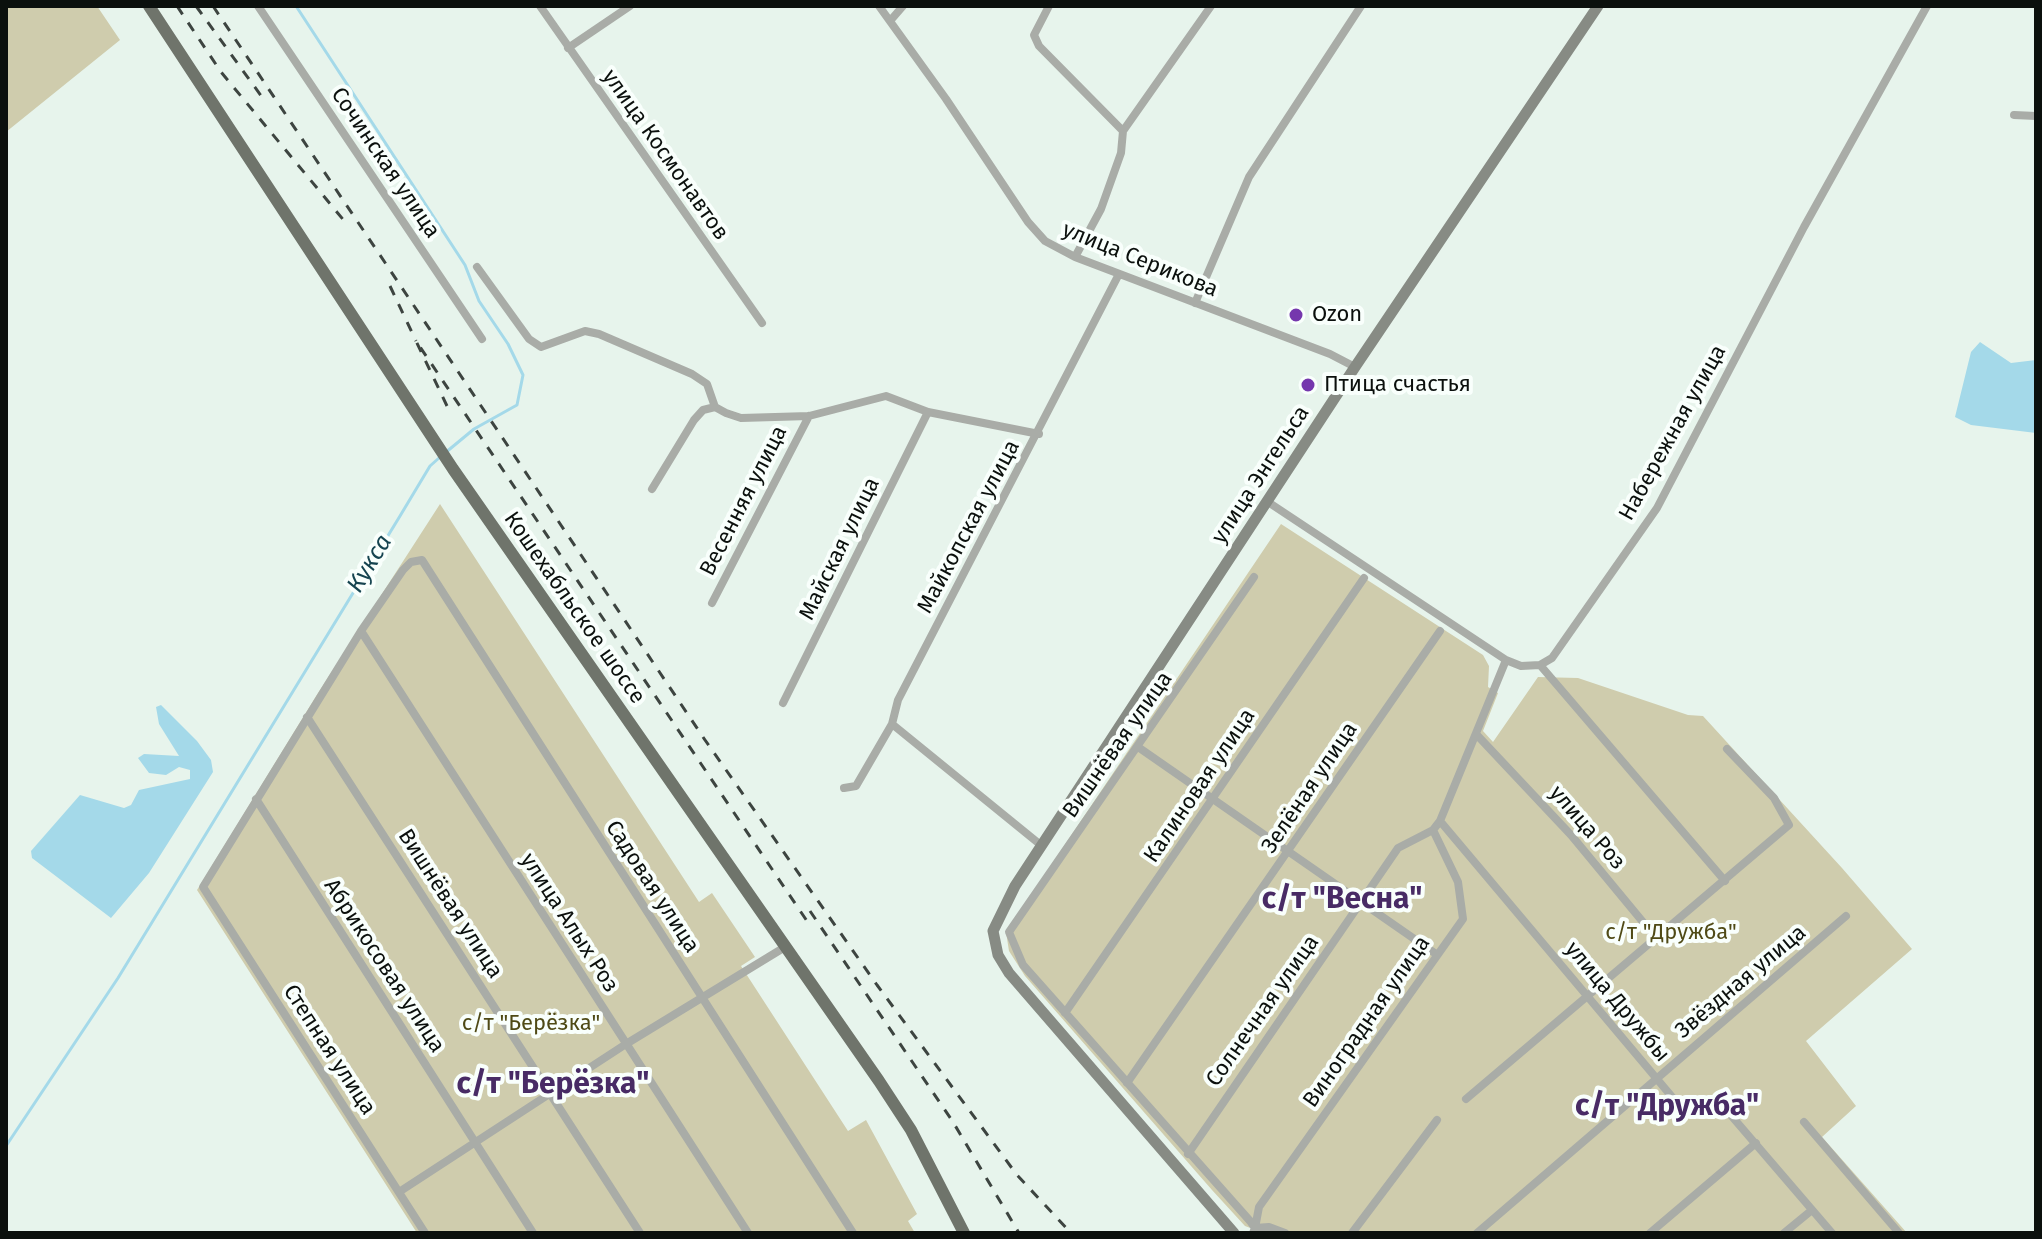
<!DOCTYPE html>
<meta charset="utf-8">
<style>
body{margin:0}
#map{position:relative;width:2042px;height:1239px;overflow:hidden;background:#e7f4ec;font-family:"Fira Sans",sans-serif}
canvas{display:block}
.frame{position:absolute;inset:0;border:8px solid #0b100d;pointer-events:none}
</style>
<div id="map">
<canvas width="2042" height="1239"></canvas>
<div class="frame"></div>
</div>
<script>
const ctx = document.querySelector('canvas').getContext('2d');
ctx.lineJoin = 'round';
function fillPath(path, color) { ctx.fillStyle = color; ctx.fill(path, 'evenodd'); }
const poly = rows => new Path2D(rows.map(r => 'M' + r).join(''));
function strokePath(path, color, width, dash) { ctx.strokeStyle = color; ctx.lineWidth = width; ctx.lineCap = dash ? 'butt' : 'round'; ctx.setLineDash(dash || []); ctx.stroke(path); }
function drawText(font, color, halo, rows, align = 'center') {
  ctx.font = font + ' "Fira Sans",sans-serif'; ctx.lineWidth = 8; ctx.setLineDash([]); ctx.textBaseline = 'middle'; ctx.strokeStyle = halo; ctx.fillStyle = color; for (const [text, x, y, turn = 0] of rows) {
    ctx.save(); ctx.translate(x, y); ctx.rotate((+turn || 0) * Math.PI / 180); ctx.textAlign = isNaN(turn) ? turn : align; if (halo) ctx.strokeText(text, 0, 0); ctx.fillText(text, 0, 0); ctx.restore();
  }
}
fillPath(poly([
 [6,6,97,6,120,40,6,132],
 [440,504,699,902,712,893,755,957,741,966,848,1131,866,1120,917,1214,908,1221,915,1233,417,1233,197,890,318,693],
 [1281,524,1483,655,1489,666,1488,687,1498,693,1483,731,1493,742,1538,677,1578,678,1688,715,1703,716,1842,868,1912,949,1806,1041,1856,1106,1822,1137,1907,1233,1264,1233,1245,1226,1212,1190,1025,976,1009,951,1006,932]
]), '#cfccad');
fillPath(poly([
 [1980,342,2011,363,2036,360,2036,433,1971,425,1955,417,1971,352],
 [161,705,197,741,211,760,213,772,149,873,111,918,32,858,31,851,80,795,124,808,131,805,139,790,190,779,190,770,179,767,166,775,149,773,138,758,144,754,179,756,159,724,156,707]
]), '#a4d9e9');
strokePath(poly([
 [296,6,465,265,479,301,508,344,523,375,517,405,474,429,445,453],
 [6,1146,118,978,400,516,430,466,439,458]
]), '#a4d9e9', 3);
strokePath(poly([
 [258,6,482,339],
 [540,6,762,323],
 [879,6,946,99,1028,222,1045,241,1075,257,1330,354,1355,367],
 [1049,6,1034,35,1039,46,1123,131],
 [890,21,903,6],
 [568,48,630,6],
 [2014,115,2036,116],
 [1075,257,1101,209,1121,153,1123,131,1211,6],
 [477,267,529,339,541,347,585,331,599,334,692,374,707,384,715,407,726,413,741,418,809,416,886,396,928,412,1039,434],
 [1195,303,1249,177,1361,6],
 [652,489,694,420,703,410,715,407],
 [1268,502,1506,660,1521,666,1540,665,1552,658,1657,508,1804,227,1927,6],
 [712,603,809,416],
 [361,631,748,1233],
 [1540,665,1725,881],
 [783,703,928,412],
 [307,717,640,1233],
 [892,724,1042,846],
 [1476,734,1571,835,1657,939],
 [1138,747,1436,954],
 [844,788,856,786,892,724,898,700,1119,274],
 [256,799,533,1233],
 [1440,821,1678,1104,1695,1113,1719,1109,1729,1113,1832,1233],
 [1065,1013,1364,578],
 [1127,1083,1440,631],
 [1466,1099,1789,825,1774,798,1727,749],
 [1804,1122,1899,1233],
 [1188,1154,1398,848,1433,830,1440,821,1506,660],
 [399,1192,626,1044,785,947],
 [425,1233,203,887,361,631,403,570,411,562,422,560,853,1233],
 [1253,1233,1255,1228,1250,1221,1023,965,1009,932,1254,577],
 [1285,1233,1269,1227,1255,1228,1259,1207,1463,919,1458,882,1433,830],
 [1352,1233,1437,1120],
 [1477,1233,1846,916],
 [1650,1233,1756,1143],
 [1784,1233,1812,1210]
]), '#a9aca7', 8);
strokePath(poly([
 [1234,1233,1009,973,998,955,993,931,1015,886,1355,367,1598,6]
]), '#878b84', 11);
strokePath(poly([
 [149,6,453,469,879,1081,911,1130,964,1233]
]), '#6f746b', 12);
strokePath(poly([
 [177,6,221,72,346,223],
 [196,6,262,97],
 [213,6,705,740,877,985,1017,1175,1071,1233],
 [390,286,416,341],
 [447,406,416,341,811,927],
 [810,911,953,1122,1019,1233]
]), '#3d4440', 3, [10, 10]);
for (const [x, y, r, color] of [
 [1296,315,8,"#7537ad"],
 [1308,385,8,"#7537ad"]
]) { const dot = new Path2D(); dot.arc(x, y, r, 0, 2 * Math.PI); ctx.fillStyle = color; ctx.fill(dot); strokePath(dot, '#f9fffc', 3); }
drawText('22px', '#0b100d', '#f9fffc', [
 ["улица Космонавтов",665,155,55],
 ["Сочинская улица",385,163,56],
 ["улица Серикова",1140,260,22],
 ["Набережная улица",1673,433,-61],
 ["улица Энгельса",1261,475,-57],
 ["Весенняя улица",744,501,-63],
 ["Майкопская улица",969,527,-62],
 ["Майская улица",840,549,-64],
 ["Кошехабльское шоссе",574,608,55],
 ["Вишнёвая улица",1118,745,-55],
 ["Калиновая улица",1200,786,-56],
 ["Зелёная улица",1310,788,-56],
 ["улица Роз",1587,828,49],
 ["Садовая улица",652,887,57],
 ["Вишнёвая улица",450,904,57],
 ["улица Алых Роз",569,923,57],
 ["Абрикосовая улица",384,966,57],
 ["Звёздная улица",1741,982,-40],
 ["улица Дружбы",1617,1002,50],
 ["Солнечная улица",1263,1011,-55],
 ["Виноградная улица",1367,1022,-55],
 ["Степная улица",329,1050,57]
]);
drawText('22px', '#0b100d', '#f9fffc', [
 ["Ozon",1312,315],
 ["Птица счастья",1324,385]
], 'left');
drawText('22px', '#4f4a16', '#f9fffc', [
 ["с/т \"Дружба\"",1671,933],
 ["с/т \"Берёзка\"",531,1024]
]);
drawText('italic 24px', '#164450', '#f9fffc', [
 ["Кукса",370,564,-59]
]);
drawText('bold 30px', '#482b65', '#f9fffc', [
 ["с/т \"Весна\"",1342,900],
 ["с/т \"Берёзка\"",553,1085],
 ["с/т \"Дружба\"",1667,1107]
]);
</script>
